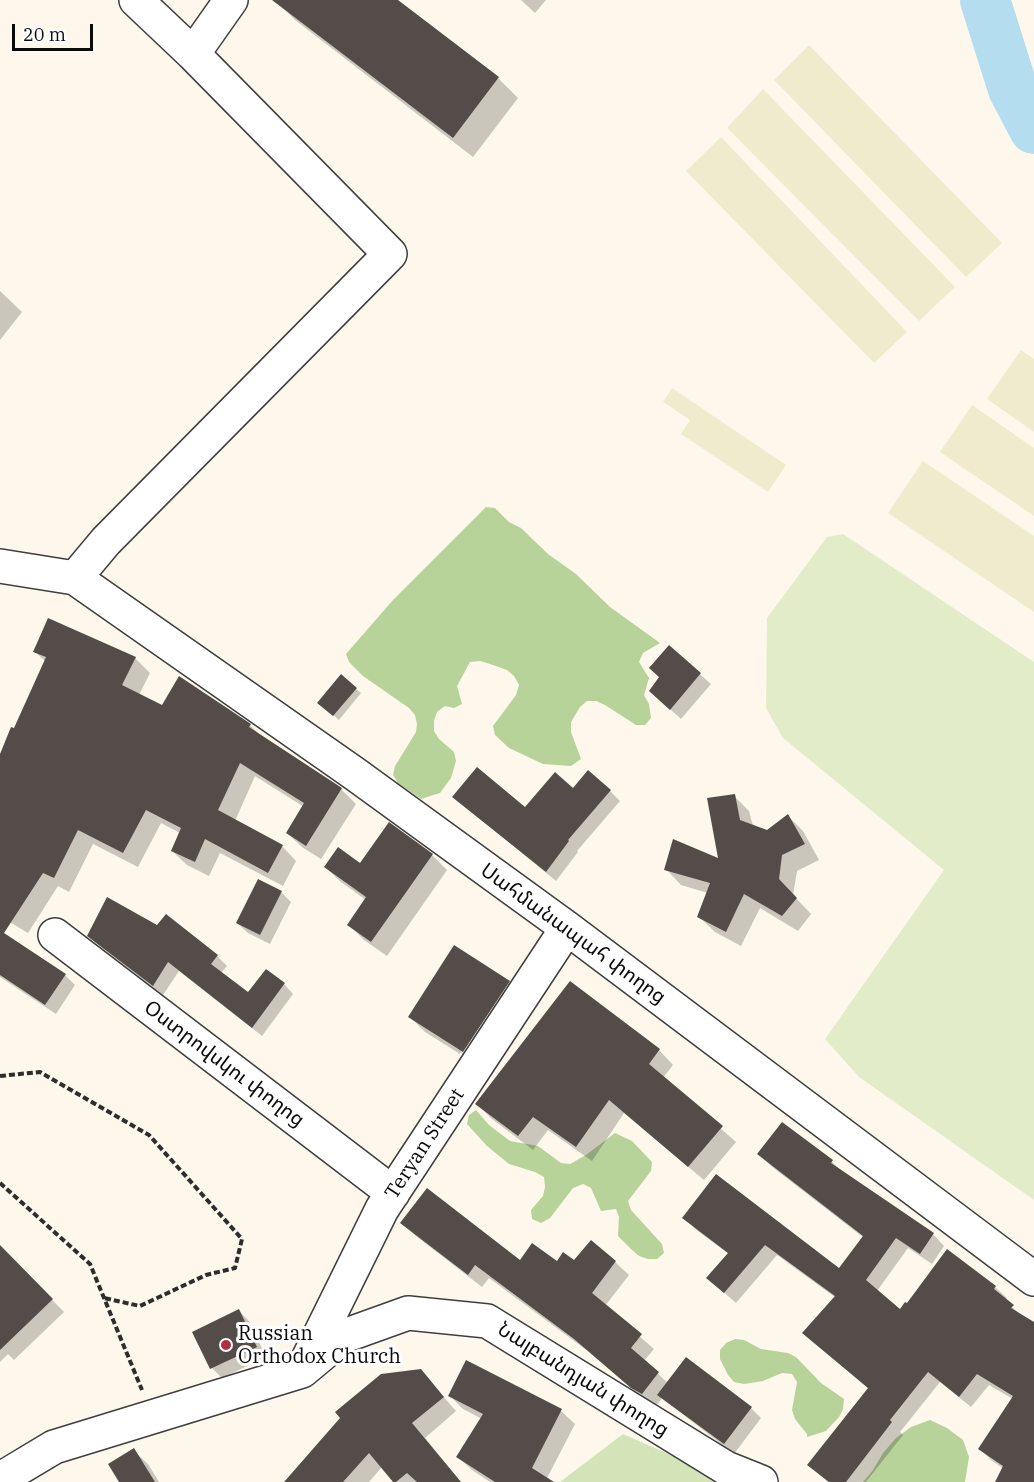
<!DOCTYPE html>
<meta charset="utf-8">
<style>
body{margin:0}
#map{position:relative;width:1034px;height:1482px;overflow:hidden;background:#fdf8eb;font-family:"IBM Plex Serif",serif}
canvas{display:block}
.scale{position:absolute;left:12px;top:24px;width:81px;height:27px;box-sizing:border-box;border:3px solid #0b0b0b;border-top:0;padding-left:8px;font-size:18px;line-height:21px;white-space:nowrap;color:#0b0b0b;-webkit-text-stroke:4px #fff;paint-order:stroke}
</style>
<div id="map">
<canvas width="1034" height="1482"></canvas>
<div class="scale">20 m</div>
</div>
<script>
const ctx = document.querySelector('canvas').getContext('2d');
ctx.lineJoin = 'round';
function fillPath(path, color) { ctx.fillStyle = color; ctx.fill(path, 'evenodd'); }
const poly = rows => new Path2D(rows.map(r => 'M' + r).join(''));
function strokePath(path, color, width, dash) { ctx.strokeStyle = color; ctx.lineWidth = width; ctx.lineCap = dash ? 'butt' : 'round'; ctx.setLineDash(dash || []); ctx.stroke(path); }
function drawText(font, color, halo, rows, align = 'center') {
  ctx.font = font + ' "IBM Plex Serif","Noto Sans Armenian",serif'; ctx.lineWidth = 6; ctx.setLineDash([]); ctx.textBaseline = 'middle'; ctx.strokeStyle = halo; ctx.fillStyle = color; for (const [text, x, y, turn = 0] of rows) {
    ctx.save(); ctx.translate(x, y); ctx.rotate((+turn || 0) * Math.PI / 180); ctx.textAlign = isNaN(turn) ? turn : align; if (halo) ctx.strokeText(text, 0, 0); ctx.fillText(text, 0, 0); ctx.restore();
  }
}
fillPath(poly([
 [809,45,1002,243,966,277,774,80],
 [763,89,955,287,919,321,727,128],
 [721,137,907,332,874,363,686,171],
 [1021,350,1034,359,1034,432,987,399],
 [672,388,786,465,768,492,681,434,690,420,663,402],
 [972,405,1034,448,1034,516,940,452],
 [923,461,1034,536,1034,612,888,513]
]), '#f1ebcd');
fillPath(poly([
 [623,1434,732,1482,560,1482]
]), '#d2e4b8');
fillPath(poly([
 [486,507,495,508,509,522,521,528,548,554,576,574,610,607,660,643,643,653,639,662,649,678,644,695,649,704,651,718,645,725,636,725,605,705,596,701,587,701,580,707,571,722,571,732,581,759,571,766,543,764,509,748,495,735,493,726,516,695,519,685,514,676,507,670,490,664,480,661,470,662,457,686,462,704,454,708,445,706,437,712,434,721,434,731,439,739,454,752,456,761,451,778,440,793,421,799,398,783,393,775,395,766,416,732,417,724,415,715,409,708,363,676,349,662,346,654,393,600],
 [476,1110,489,1125,510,1141,538,1146,561,1163,570,1164,586,1155,615,1133,632,1141,652,1162,651,1171,628,1201,631,1210,662,1244,664,1253,657,1259,648,1259,639,1256,631,1249,618,1236,619,1217,616,1209,601,1211,591,1188,583,1184,573,1188,550,1218,541,1223,532,1219,531,1210,543,1196,545,1187,544,1177,535,1172,509,1164,487,1146,467,1124,469,1115],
 [735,1339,744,1340,761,1349,788,1353,796,1357,821,1383,844,1399,843,1409,839,1417,826,1431,807,1437,807,1434,795,1419,792,1410,797,1382,792,1374,782,1373,763,1381,744,1384,734,1382,728,1375,720,1359,720,1350,726,1343],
 [930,1420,947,1428,963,1440,969,1457,965,1482,863,1482,873,1470,883,1453,896,1438,911,1427]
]), '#b8d399');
fillPath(poly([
 [843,534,1034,662,1034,1200,859,1077,825,1039,944,870,783,738,766,708,767,618,827,537]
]), '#e3ecc9');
fillPath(poly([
 [275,0,395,0,498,78,518,98,473,157,295,20],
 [521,0,546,0,535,13],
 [0,291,22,312,0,340],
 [669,647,711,684,681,719,661,701,661,678],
 [35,652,135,658,150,673,139,695,162,707,179,678,250,725,263,738,341,789,356,804,321,859,302,847,287,833,304,807,255,776,235,821,282,846,296,861,283,886,220,853,209,876,187,865,172,851,180,833,161,823,138,867,93,844,69,892,58,886,28,933,0,916,0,758,46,662],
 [356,689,361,693,339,720,324,707],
 [573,790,610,791,620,801,577,851,578,852,556,881,454,797,525,809],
 [734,796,749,811,753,826,768,832,788,816,803,831,819,860,797,871,793,895,811,914,798,931,760,908,741,946,715,932,699,917,708,893,681,885,666,869,720,861],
 [432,855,447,870,387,956,364,940,349,925,366,900,341,882,325,867,361,865],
 [281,892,291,902,270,944,248,933,237,923],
 [157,927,217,956,227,966,221,973,249,994,284,984,293,994,262,1036,179,971,163,995,99,946,89,936],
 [0,931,65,975,75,985,56,1014,0,977],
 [509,982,524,997,479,1066,462,1056,510,983,506,983,460,1054,425,1032,410,1017],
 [659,1050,673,1065,663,1078,736,1142,704,1180,624,1113,592,1161,548,1130,533,1150,492,1119,477,1104],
 [759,1154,832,1162,844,1173,933,1234,944,1246,932,1264,908,1248,877,1291,900,1312,995,1287,1007,1298,1005,1300,1024,1318,1034,1324,1034,1482,996,1482,1004,1469,991,1460,980,1449,1013,1399,989,1385,971,1407,940,1382,900,1432,903,1435,866,1482,828,1482,809,1465,869,1389,804,1333,836,1298,777,1255,736,1303,720,1289,729,1254,695,1229,684,1217,839,1270,864,1238,771,1166],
 [402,1223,520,1262,615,1262,629,1275,605,1306,654,1349,644,1361,668,1383,751,1408,761,1418,734,1454,662,1398,656,1406,646,1401,589,1352,489,1278,482,1287,416,1236],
 [1,1248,64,1312,14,1360,8,1354,0,1362],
 [239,1311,249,1321,266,1357,222,1378,212,1368,194,1332],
 [467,1362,561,1411,575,1424,545,1482,490,1482,472,1470,458,1457,482,1419,463,1409,450,1396],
 [421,1371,456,1411,425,1438,461,1482,395,1482,382,1467,369,1482,286,1482],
 [133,1450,148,1464,159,1482,121,1482]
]), '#0003');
strokePath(poly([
 [985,0,1013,89,1034,129]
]), '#b4def0', 50);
fillPath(poly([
 [272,0,398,0,499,77,453,138],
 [48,618,136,657,122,685,162,705,179,676,251,724,249,727,342,788,306,846,286,833,304,803,240,763,218,810,283,845,268,873,205,839,195,862,171,851,181,828,146,810,123,853,78,830,54,878,43,873,4,933,66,974,45,1005,0,975,0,754,11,727,14,728,46,657,33,652],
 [669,645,701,673,670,710,649,691,659,677,649,668],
 [341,674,357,688,333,716,317,703],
 [477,767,525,807,555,772,573,788,588,770,611,790,568,840,569,841,546,872,452,797],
 [735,794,740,820,767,830,788,814,805,844,782,855,779,879,797,898,782,916,744,894,726,932,697,917,710,883,664,870,673,839,718,858,707,798],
 [389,822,433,854,371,942,347,925,366,897,324,867,338,847,360,863],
 [258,879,282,891,260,935,236,923],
 [107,897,157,925,166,914,218,955,211,964,248,992,266,969,285,983,252,1028,168,962,153,986,87,936],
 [454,945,510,981,463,1052,408,1017],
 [570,981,660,1049,649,1064,723,1126,688,1167,609,1100,576,1147,533,1117,518,1136,475,1104],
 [782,1122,833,1160,831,1163,934,1233,920,1254,896,1238,866,1280,900,1309,905,1302,907,1303,947,1249,996,1286,994,1289,1014,1305,1011,1308,1034,1322,1034,1482,995,1482,1003,1466,978,1449,1013,1396,977,1374,959,1397,928,1372,890,1420,892,1422,846,1482,829,1482,807,1465,868,1388,802,1333,835,1296,765,1245,724,1293,706,1278,728,1253,682,1218,716,1174,839,1268,863,1236,757,1154],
 [427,1188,520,1260,532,1243,557,1261,563,1252,574,1260,591,1240,616,1261,592,1293,642,1334,631,1348,659,1372,642,1394,631,1388,574,1339,475,1265,468,1275,400,1223],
 [0,1245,53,1299,0,1350],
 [239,1309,257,1347,210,1369,192,1332],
 [686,1357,752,1407,724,1444,657,1395],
 [466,1360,562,1409,532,1468,554,1482,495,1482,456,1457,483,1414,448,1396],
 [421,1369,444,1397,412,1423,461,1482,417,1482,407,1473,396,1482,393,1482,369,1453,343,1482,284,1482,340,1418,335,1412,381,1374],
 [134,1448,155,1482,119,1482,108,1464]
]), '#534c48');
const minor = poly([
 [193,54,231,0],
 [0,566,75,578,355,774,567,928,1034,1279],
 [75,578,106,541,390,254,193,54,136,0],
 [55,935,393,1193],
 [307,1361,382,1209,567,928],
 [1,1482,9,1474,54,1447,302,1371,344,1336,408,1313,487,1321,726,1468,761,1482]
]);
strokePath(minor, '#3e3e3e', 36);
strokePath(poly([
 [0,1076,40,1072,149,1135,242,1239,235,1268,206,1275,140,1306,104,1298],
 [0,1183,90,1264,142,1390]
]), '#2d2d2d', 4, [6, 3]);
strokePath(minor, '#fff', 33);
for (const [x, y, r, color] of [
 [226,1345,6,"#ae3040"]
]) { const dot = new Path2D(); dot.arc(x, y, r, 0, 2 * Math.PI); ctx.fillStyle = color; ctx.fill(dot); strokePath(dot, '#fff', 2); }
drawText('20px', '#0b0b0b', '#fff', [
 ["Սահմանապահ փողոց",573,934,36],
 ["Օստրովսկու փողոց",224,1064,37],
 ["Teryan Street",425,1144,-57],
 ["Նալբանդյան փողոց",583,1380,32]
]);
drawText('20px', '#0b0b0b', '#fff', [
 ["Russian",238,1334],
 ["Orthodox Church",238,1357]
], 'left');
</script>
